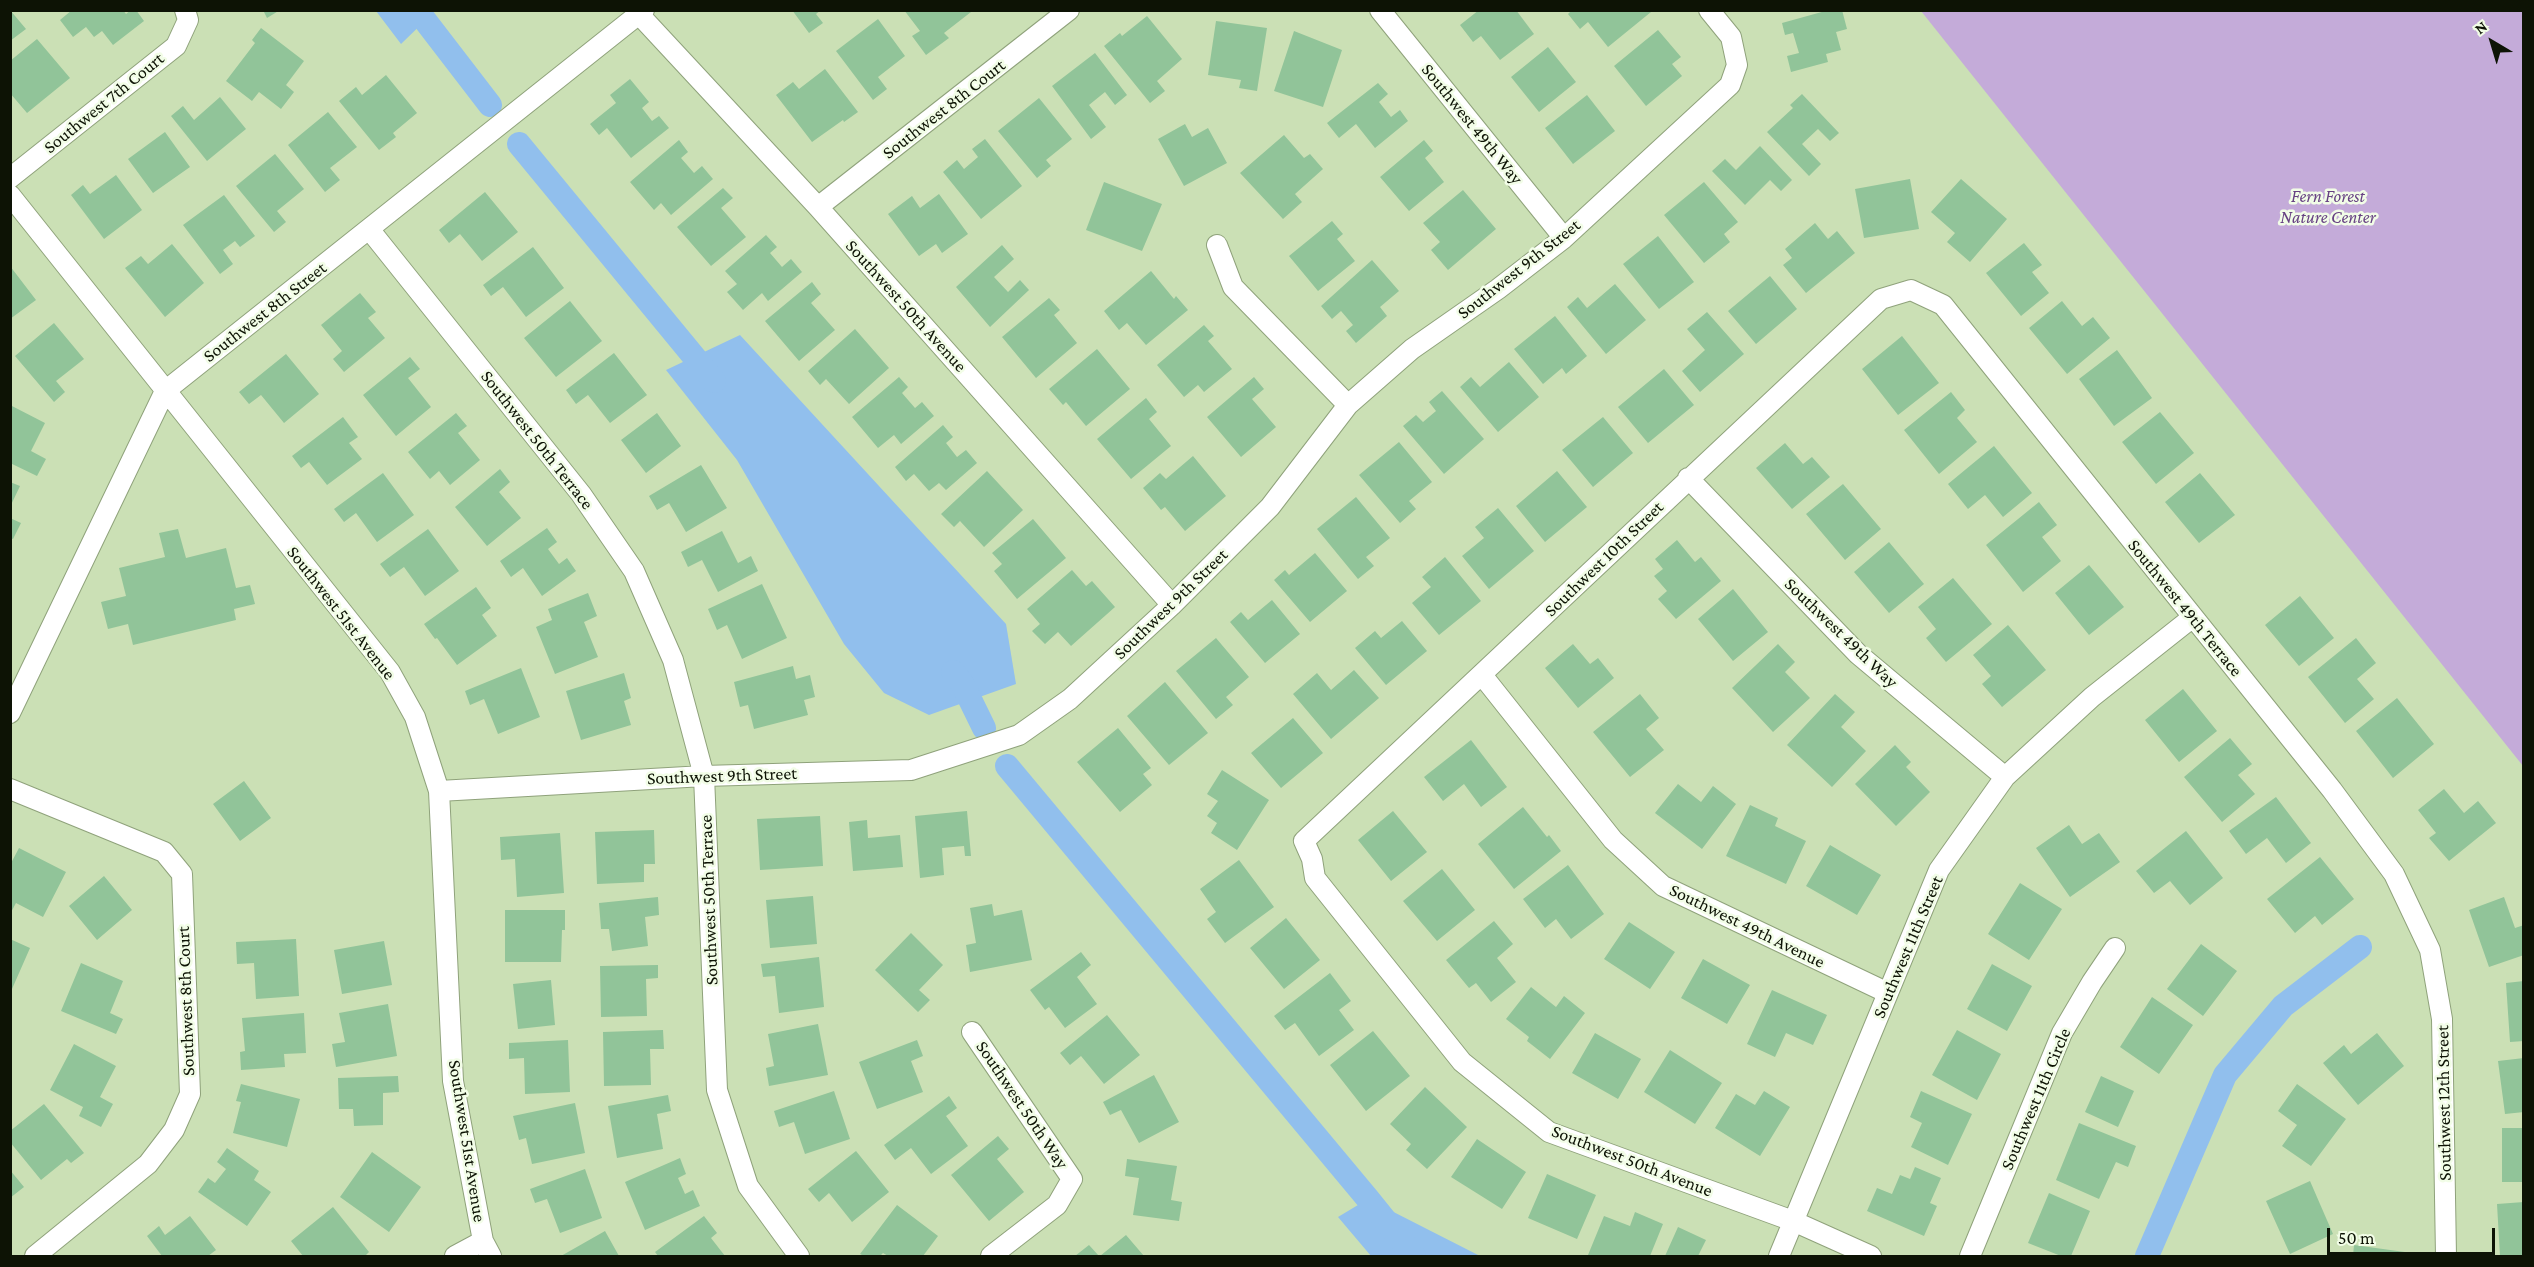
<!DOCTYPE html>
<style>
body{margin:0}
#map{position:relative;width:2534px;height:1267px;overflow:hidden;background:#cbe0b5;font-family:"Crimson Pro",serif}
canvas{display:block}
.frame{position:absolute;inset:0;border:12px solid #0d1305;pointer-events:none}
.north{position:absolute;left:2462px;top:12px;width:60px;height:60px;-webkit-text-stroke:4px #f2fde7;paint-order:stroke;rotate:322deg;font-size:16px;font-weight:700;line-height:24px;text-align:center;color:#0d1305}
.north::after{content:'';display:block;margin:auto;width:21px;height:27px;background:#0d1305;clip-path:polygon(50% 0,100% 100%,50% 72%,0 100%)}
.scale{position:absolute;left:2327px;top:1228px;width:168px;height:27px;box-sizing:border-box;border:3px solid #0d1305;border-top:0;padding-left:8px;font-size:18px;line-height:21px;white-space:nowrap;color:#0d1305;-webkit-text-stroke:4px #f2fde7;paint-order:stroke}
</style>
<div id="map">
<canvas width="2534" height="1267"></canvas>
<div class="frame"></div>
<div class="north">N</div>
<div class="scale">50 m</div>
</div>
<script>
const ctx = document.querySelector('canvas').getContext('2d');
ctx.lineJoin = 'round';
function fillPath(path, color) { ctx.fillStyle = color; ctx.fill(path, 'evenodd'); }
const poly = rows => new Path2D(rows.map(r => 'M' + r).join(''));
function strokePath(path, color, width, dash) { ctx.strokeStyle = color; ctx.lineWidth = width; ctx.lineCap = dash ? 'butt' : 'round'; ctx.setLineDash(dash || []); ctx.stroke(path); }
function drawText(font, color, halo, rows, align = 'center') {
  ctx.font = font + ' "Crimson Pro",serif'; ctx.lineWidth = 5; ctx.setLineDash([]); ctx.textBaseline = 'middle'; ctx.strokeStyle = halo; ctx.fillStyle = color; for (const [text, x, y, turn = 0] of rows) {
    ctx.save(); ctx.translate(x, y); ctx.rotate((+turn || 0) * Math.PI / 180); ctx.textAlign = isNaN(turn) ? turn : align; if (halo) ctx.strokeText(text, 0, 0); ctx.fillText(text, 0, 0); ctx.restore();
  }
}
fillPath(poly([
 [1921,11,2523,11,2523,766]
]), '#c4abd9');
fillPath(poly([
 [376,11,435,11,401,44],
 [740,335,1006,624,1016,684,929,715,884,693,844,644,737,460,666,370],
 [1368,1199,1480,1256,1371,1256,1338,1217]
]), '#91bfed');
strokePath(poly([
 [417,10,490,105],
 [519,144,714,381],
 [953,672,962,683,984,728],
 [1007,766,1368,1199,1414,1256],
 [2147,1256,2225,1075,2283,1006,2360,947]
]), '#91bfed', 24);
fillPath(poly([
 [10,10,26,29,10,41],
 [72,10,123,10,126,14,131,10,136,10,144,21,113,45,102,31,94,37,86,27,73,37,60,20],
 [263,10,280,10,267,18],
 [792,10,821,10,816,14,823,23,809,33],
 [904,10,969,10,971,12,944,33,949,38,926,55,912,36,920,31],
 [1479,10,1516,10,1534,34,1500,60,1481,36,1473,42,1460,25],
 [1572,10,1650,10,1651,12,1608,47,1588,22,1580,29,1568,14],
 [1829,10,1842,10,1847,29,1836,32,1841,50,1826,54,1828,62,1791,72,1787,56,1799,53,1793,33,1785,35,1782,23],
 [1147,16,1182,59,1157,81,1165,91,1150,103,1104,46,1120,33,1122,36],
 [878,19,905,56,878,77,887,89,873,100,836,51],
 [1216,21,1267,28,1257,91,1239,88,1241,80,1208,75],
 [261,28,304,61,286,85,294,92,281,109,259,92,252,101,226,81,255,43,252,40],
 [1658,30,1681,57,1672,64,1682,76,1646,106,1614,66],
 [1294,31,1342,50,1323,107,1274,91],
 [37,39,70,78,27,113,10,93,10,61],
 [1548,47,1576,82,1539,112,1511,77],
 [1095,53,1127,95,1115,105,1105,92,1089,105,1106,127,1091,139,1052,86],
 [825,69,858,112,844,122,843,120,812,142,776,95,793,82,799,89],
 [386,75,417,113,393,133,396,137,379,150,339,101,356,87,362,95],
 [630,79,649,102,642,108,652,121,659,116,669,128,631,158,607,128,599,135,590,124,616,103,610,95],
 [1378,83,1388,94,1379,102,1391,117,1400,110,1408,121,1375,148,1356,124,1339,138,1327,123],
 [1802,94,1839,133,1830,141,1818,129,1802,144,1821,164,1809,176,1767,132,1793,108,1790,105],
 [1587,95,1615,131,1573,164,1545,128],
 [220,97,246,129,207,161,171,116,183,106,194,120],
 [1039,98,1072,139,1046,160,1051,166,1037,178,998,131],
 [328,112,357,147,330,168,340,180,325,192,288,145],
 [1185,124,1192,137,1208,128,1227,163,1184,186,1158,139],
 [165,132,190,167,153,193,128,159],
 [1284,135,1304,158,1310,154,1323,169,1295,194,1302,202,1283,219,1240,173],
 [985,139,1022,186,981,219,943,172,957,160,964,169,978,157,972,149],
 [679,140,688,152,681,158,694,173,702,166,713,179,671,215,661,203,654,210,630,182],
 [1424,140,1433,151,1425,158,1444,182,1409,211,1380,177],
 [1760,146,1792,180,1781,191,1770,180,1745,205,1712,171,1725,159,1736,170],
 [275,154,304,189,277,211,286,222,274,232,236,186],
 [116,175,142,210,104,239,71,195,83,185,90,194],
 [1910,179,1919,229,1864,238,1855,189],
 [1961,179,2007,219,1970,262,1947,242,1955,233,1931,212],
 [1104,182,1162,204,1142,251,1086,230],
 [1704,182,1738,222,1724,234,1730,242,1704,263,1664,215],
 [723,188,733,198,721,208,746,237,711,266,677,227],
 [1463,190,1496,229,1448,270,1431,250,1440,242,1423,223],
 [485,192,518,232,482,261,460,234,449,243,439,230],
 [939,194,968,234,942,253,936,244,919,256,888,214,912,196,920,208],
 [224,195,255,236,240,247,235,241,223,250,233,264,220,274,183,225],
 [1332,221,1343,234,1337,239,1355,261,1318,291,1289,256],
 [1815,223,1828,239,1837,231,1855,253,1806,293,1783,265,1792,258,1785,249],
 [766,235,777,247,770,253,782,267,791,259,802,272,768,301,762,293,743,310,727,292,737,284,725,271],
 [1658,236,1694,282,1659,309,1623,264],
 [2024,243,2042,265,2032,272,2049,293,2021,316,1986,273],
 [172,244,204,283,165,317,125,268,141,256,148,264],
 [1002,245,1014,259,994,277,1008,292,1020,280,1029,290,990,327,956,287],
 [533,247,564,288,526,317,503,287,491,296,483,285],
 [1372,260,1399,291,1380,307,1387,316,1356,343,1346,331,1353,325,1341,311,1332,319,1321,306],
 [10,266,36,300,10,319],
 [1151,271,1174,299,1176,296,1188,310,1146,345,1127,323,1119,330,1104,311],
 [1770,276,1797,309,1756,344,1728,311],
 [812,282,821,294,811,303,835,330,799,361,765,321],
 [1615,284,1646,320,1606,354,1567,307,1578,297,1587,308],
 [360,293,376,312,368,318,385,338,344,372,333,359,342,351,321,325],
 [1049,298,1060,310,1054,315,1077,343,1036,378,1002,337],
 [570,301,602,341,556,377,524,338],
 [2062,301,2082,326,2093,317,2110,338,2067,374,2029,328],
 [1707,312,1744,354,1700,392,1682,371,1705,350,1687,329],
 [1555,316,1587,356,1566,374,1562,368,1543,384,1514,349],
 [54,323,84,359,56,381,65,392,54,402,15,356],
 [1204,325,1214,336,1208,341,1232,369,1204,392,1198,385,1184,397,1157,365],
 [855,329,889,368,849,404,826,379,820,385,808,371],
 [1902,336,1939,383,1898,415,1862,369],
 [1097,349,1130,389,1086,426,1066,402,1063,405,1049,389],
 [2117,350,2152,398,2114,426,2079,379],
 [614,353,647,395,610,423,588,395,576,404,566,390],
 [286,354,319,394,284,423,261,395,249,404,239,392],
 [410,357,420,369,408,378,431,407,396,436,363,395],
 [1509,362,1539,397,1498,432,1460,387,1471,377,1480,387],
 [1664,369,1694,405,1648,443,1618,407],
 [899,377,908,387,902,393,915,408,922,402,934,416,901,444,894,435,878,448,852,417],
 [1254,377,1264,389,1252,399,1276,427,1241,457,1207,417],
 [1442,391,1484,439,1444,474,1403,426,1416,415,1423,422,1436,411,1429,402],
 [1951,392,1965,410,1957,418,1977,442,1939,474,1904,430],
 [1146,398,1157,412,1149,419,1171,446,1131,479,1097,439],
 [10,405,45,423,31,451,46,459,37,476,10,463],
 [2160,412,2194,453,2156,484,2122,442],
 [456,413,467,426,458,433,480,460,450,485,439,471,430,479,408,452],
 [657,413,681,446,646,473,621,440],
 [343,417,358,437,349,443,362,459,327,485,309,462,301,468,292,456],
 [1603,417,1633,453,1593,487,1562,450],
 [943,425,953,437,946,443,957,457,966,450,977,463,946,490,939,483,929,491,914,474,906,481,895,467],
 [1399,442,1432,482,1409,501,1416,509,1400,523,1359,475],
 [1785,443,1803,464,1812,457,1830,477,1792,509,1756,468],
 [1994,446,2032,493,2003,517,1985,495,1968,509,1948,484],
 [1193,456,1226,496,1185,531,1165,507,1161,510,1143,488,1160,473,1166,479],
 [701,465,727,508,686,532,669,503,657,510,649,496],
 [500,469,510,482,499,492,521,518,487,546,455,507],
 [987,471,1023,510,984,547,960,521,954,527,941,514],
 [1557,471,1587,507,1545,542,1516,506],
 [383,473,414,515,377,542,356,513,344,522,334,509],
 [2200,473,2235,515,2199,543,2165,502],
 [10,482,20,486,10,507],
 [1843,484,1881,529,1845,560,1806,514],
 [1356,497,1390,538,1366,557,1374,566,1358,579,1317,529],
 [2039,502,2057,525,2042,537,2061,561,2023,592,1986,545],
 [1498,508,1534,551,1489,589,1462,556,1484,538,1475,527],
 [10,518,21,523,13,539,10,538],
 [1033,519,1066,558,1017,599,994,571,1002,564,992,553],
 [547,528,557,542,548,549,559,564,567,558,576,571,542,596,523,568,511,577,500,561],
 [178,529,186,558,226,548,236,588,250,585,255,604,234,609,236,620,133,645,128,624,108,629,101,602,126,596,119,568,165,557,159,533],
 [428,529,459,571,425,596,404,567,390,577,380,564],
 [722,531,738,563,751,556,758,571,718,592,702,560,688,567,681,552],
 [1677,540,1695,562,1701,557,1721,581,1676,619,1658,599,1667,591,1654,576,1663,569,1655,559],
 [1889,542,1924,584,1889,613,1854,572],
 [1315,553,1347,591,1310,622,1274,580,1285,570,1289,575],
 [1445,557,1481,601,1439,635,1412,603,1431,587,1422,577],
 [2089,565,2124,607,2089,635,2055,593],
 [1072,570,1086,586,1092,581,1115,607,1071,646,1058,632,1045,644,1032,631,1040,624,1027,609],
 [1953,578,1992,624,1946,662,1926,638,1936,629,1918,607],
 [762,584,787,638,742,659,727,625,717,630,708,609],
 [476,587,491,608,482,615,497,636,457,665,437,638,435,639,424,624],
 [1733,589,1768,632,1733,661,1698,619],
 [588,593,597,616,584,622,598,657,555,674,536,627,552,620,548,609],
 [2300,596,2334,638,2299,666,2265,625],
 [1272,600,1300,634,1265,663,1230,622,1241,612,1248,620],
 [1402,621,1427,651,1386,685,1355,648,1375,631,1381,638],
 [2008,625,2046,670,2002,707,1982,684,1991,676,1973,655],
 [1216,638,1249,677,1226,697,1233,705,1216,719,1176,671],
 [2356,638,2376,663,2357,679,2374,699,2345,723,2308,677],
 [1573,644,1590,664,1598,658,1614,678,1578,708,1545,668],
 [1778,644,1795,662,1785,672,1810,698,1773,732,1732,688],
 [793,666,796,679,810,675,815,697,804,700,808,715,754,729,748,705,740,707,734,682],
 [521,668,540,717,498,734,484,699,470,705,465,691],
 [1354,670,1379,698,1331,739,1293,694,1317,673,1331,690],
 [624,673,631,698,624,701,631,725,581,740,566,691],
 [1165,682,1208,733,1169,765,1127,716],
 [2183,689,2217,731,2179,762,2145,720],
 [1640,694,1659,718,1646,729,1664,750,1630,777,1593,732],
 [1835,694,1855,712,1841,727,1866,751,1832,787,1787,745],
 [2397,698,2434,744,2393,778,2356,731],
 [1293,718,1323,753,1281,788,1251,753],
 [1118,728,1151,768,1143,774,1152,785,1120,812,1077,762],
 [2230,738,2252,764,2238,775,2255,794,2222,822,2184,777],
 [1471,740,1507,787,1481,807,1464,784,1443,801,1424,777],
 [1895,745,1911,762,1906,767,1930,792,1896,826,1855,784],
 [1222,770,1269,800,1237,850,1211,833,1217,823,1207,816,1218,801,1207,794],
 [244,781,271,818,240,841,213,804],
 [1678,784,1701,802,1713,786,1736,804,1702,849,1655,813],
 [2444,789,2464,813,2478,801,2496,823,2449,861,2429,838,2436,833,2418,810],
 [2276,797,2311,843,2286,863,2267,838,2246,854,2229,831],
 [1750,805,1778,818,1775,826,1806,841,1786,884,1726,856],
 [1523,807,1547,837,1549,835,1561,851,1514,889,1478,844],
 [967,811,971,856,965,856,964,846,942,848,944,875,920,878,915,816],
 [1393,811,1427,852,1391,881,1358,840],
 [820,816,823,866,760,870,757,819],
 [867,820,868,838,900,835,903,867,853,871,849,822],
 [2069,825,2082,844,2099,833,2120,862,2070,897,2036,848],
 [654,830,655,864,644,864,644,882,597,884,595,832],
 [2186,831,2223,878,2190,905,2170,881,2154,893,2136,871],
 [560,833,564,893,517,897,515,859,501,860,500,837],
 [1830,845,1881,875,1857,915,1806,886],
 [19,848,66,872,43,917,16,903,10,914,10,865],
 [2320,857,2354,899,2322,925,2315,916,2295,933,2267,899],
 [1239,860,1274,907,1225,943,1207,919,1216,912,1200,889],
 [1568,865,1604,914,1571,939,1556,919,1545,928,1523,899],
 [1442,869,1475,910,1437,941,1403,901],
 [104,876,132,910,97,940,69,906],
 [2020,883,2062,909,2029,960,1988,934],
 [813,896,817,944,770,948,766,900],
 [658,897,659,915,645,917,648,946,612,951,609,929,601,929,599,903],
 [2504,897,2515,928,2524,925,2524,955,2489,967,2469,910],
 [992,904,994,916,1022,910,1032,960,970,972,966,945,976,943,970,908],
 [505,910,565,910,565,930,562,930,561,962,505,962],
 [1286,918,1320,960,1284,989,1250,948],
 [1494,921,1513,944,1497,958,1516,982,1491,1002,1476,983,1469,988,1446,960],
 [1629,922,1675,952,1650,989,1604,959],
 [911,933,943,965,919,990,930,1000,918,1012,875,970],
 [10,939,30,948,12,989,10,988],
 [296,939,299,996,256,999,254,963,237,964,236,942],
 [384,941,392,985,342,994,334,950],
 [2201,944,2237,971,2203,1016,2167,989],
 [1081,952,1091,965,1077,977,1097,1004,1065,1028,1049,1007,1045,1010,1030,990],
 [819,957,824,1007,779,1013,775,976,763,977,761,964],
 [1703,959,1750,985,1727,1024,1681,998],
 [81,963,123,981,110,1013,123,1019,116,1034,61,1011],
 [1992,964,2032,986,2007,1031,1967,1009],
 [658,965,658,978,646,979,647,1016,601,1017,600,966],
 [1330,973,1351,1001,1339,1010,1354,1030,1319,1056,1295,1023,1285,1030,1274,1016],
 [551,980,555,1025,518,1029,513,984],
 [2524,981,2524,1041,2510,1042,2506,983],
 [1531,987,1556,1007,1564,996,1585,1013,1550,1059,1527,1041,1529,1037,1506,1019],
 [1772,990,1827,1015,1813,1045,1786,1033,1775,1057,1747,1044],
 [2152,997,2193,1025,2159,1074,2120,1047],
 [388,1004,397,1056,336,1067,332,1044,345,1042,339,1013],
 [304,1013,306,1053,284,1054,285,1067,241,1070,240,1052,245,1051,242,1018],
 [1107,1015,1140,1055,1104,1084,1081,1056,1070,1065,1060,1053],
 [818,1024,828,1075,769,1086,766,1068,774,1066,768,1034],
 [663,1030,664,1049,650,1049,651,1085,604,1086,603,1032],
 [1957,1030,2001,1054,1977,1100,1932,1075],
 [1373,1031,1410,1076,1366,1111,1330,1065],
 [1595,1033,1641,1059,1618,1099,1572,1073],
 [2377,1033,2404,1066,2358,1105,2323,1063,2344,1045,2351,1054],
 [568,1040,570,1092,525,1094,524,1058,509,1059,509,1043],
 [917,1040,923,1056,911,1061,923,1092,877,1109,859,1062],
 [74,1044,116,1066,100,1097,113,1104,101,1127,79,1116,83,1107,50,1090],
 [1670,1050,1722,1083,1695,1124,1644,1092],
 [2524,1058,2524,1112,2505,1114,2498,1061],
 [1154,1075,1179,1122,1139,1143,1121,1110,1110,1115,1103,1102],
 [398,1076,399,1092,383,1093,383,1125,354,1126,353,1109,339,1109,338,1078],
 [2101,1076,2134,1091,2118,1127,2085,1112],
 [241,1084,300,1099,287,1147,233,1133,241,1102,236,1101],
 [2297,1084,2346,1119,2311,1166,2282,1146,2297,1125,2278,1111],
 [1425,1087,1467,1127,1427,1169,1406,1150,1411,1144,1390,1124],
 [834,1091,850,1139,805,1154,794,1122,779,1127,774,1111],
 [1764,1091,1790,1107,1760,1156,1715,1128,1736,1094,1755,1105],
 [1921,1091,1972,1114,1948,1165,1911,1147,1922,1123,1910,1117],
 [668,1095,671,1111,657,1114,663,1149,617,1158,608,1106],
 [949,1096,957,1108,946,1116,968,1146,931,1174,911,1148,895,1160,884,1145],
 [575,1103,585,1153,532,1164,526,1138,519,1140,513,1116],
 [44,1104,84,1153,71,1163,67,1159,41,1180,10,1142,10,1131],
 [2079,1123,2136,1146,2128,1167,2116,1162,2099,1199,2056,1180],
 [2502,1128,2524,1128,2524,1182,2502,1182],
 [998,1136,1009,1149,997,1159,1024,1192,989,1221,951,1175],
 [1477,1139,1526,1172,1502,1209,1451,1177],
 [227,1148,259,1171,254,1180,271,1192,247,1226,198,1192,208,1178,215,1183,226,1169,217,1162],
 [856,1151,889,1192,852,1222,829,1193,819,1202,808,1189],
 [372,1152,421,1187,389,1232,340,1197],
 [680,1158,686,1174,678,1178,685,1194,693,1190,700,1206,645,1230,625,1182],
 [1127,1159,1177,1166,1171,1200,1182,1202,1179,1221,1133,1215,1139,1178,1125,1176],
 [1915,1167,1941,1178,1930,1203,1937,1206,1924,1236,1867,1211,1877,1188,1892,1194,1900,1175,1910,1179],
 [585,1169,602,1218,560,1233,547,1199,535,1203,530,1189],
 [10,1170,24,1187,10,1198],
 [1547,1174,1596,1195,1577,1239,1528,1218],
 [2310,1181,2333,1234,2290,1254,2266,1201],
 [2049,1193,2090,1211,2071,1256,2061,1256,2028,1243],
 [2524,1202,2524,1256,2500,1256,2497,1204],
 [897,1205,938,1236,923,1256,888,1256,883,1253,880,1256,864,1256,860,1254],
 [333,1207,369,1252,365,1256,303,1256,291,1241],
 [1635,1212,1663,1224,1650,1256,1588,1255,1604,1216,1630,1226],
 [190,1216,216,1250,208,1256,162,1256,147,1236,159,1226,165,1235],
 [704,1216,717,1233,711,1238,725,1256,658,1256,655,1252],
 [1678,1227,1706,1240,1698,1256,1665,1256],
 [605,1231,619,1256,561,1256],
 [1126,1235,1144,1256,1100,1256],
 [1089,1245,1099,1256,1075,1256],
 [2354,1245,2412,1253,2411,1256,2353,1256]
]), '#91c499');
const street = poly([
 [635,10,818,207,1172,605],
 [1380,10,1564,238],
 [10,178,176,46,188,20,185,10],
 [10,195,390,672,415,717,439,791,453,1081,483,1241,491,1256],
 [818,207,1069,10],
 [369,229,581,494,634,571,673,660,704,776,717,1090,748,1186,799,1256],
 [1217,245,1233,287,1348,405],
 [1688,478,1858,654,2005,777],
 [1482,675,1613,840,1663,886,1888,993],
 [10,713,165,391,644,10],
 [10,789,164,852,182,874,190,1094,174,1130,148,1164,35,1256],
 [439,791,704,776,911,770,1019,735,1070,699,1172,605,1270,507,1348,405,1412,349,1498,289,1564,238,1730,85,1737,65,1731,37,1709,10],
 [972,1032,1072,1179,1057,1205,991,1256],
 [455,1256,483,1241],
 [1779,1256,1939,870,2005,777,2092,697,2193,617],
 [1871,1256,1793,1221,1549,1132,1462,1062,1315,878,1312,859,1304,841,1881,299,1911,290,1943,305,2332,790,2394,874,2430,950,2442,1019,2446,1256],
 [1970,1256,2062,1033,2092,982,2115,948]
]);
strokePath(street, '#8fa27b', 22);
strokePath(street, '#fff', 20);
drawText('18px', '#0d1305', '#f2fde7', [
 ["Southwest 7th Court",104,103,-39],
 ["Southwest 8th Court",944,109,-38],
 ["Southwest 49th Way",1472,124,51],
 ["Southwest 9th Street",1519,269,-38],
 ["Southwest 50th Avenue",906,306,48],
 ["Southwest 8th Street",265,312,-38],
 ["Southwest 50th Terrace",537,440,52],
 ["Southwest 10th Street",1604,559,-44],
 ["Southwest 9th Street",1171,604,-44],
 ["Southwest 49th Terrace",2185,608,51],
 ["Southwest 51st Avenue",341,613,52],
 ["Southwest 49th Way",1841,633,44],
 ["Southwest 9th Street",722,776,-2],
 ["Southwest 50th Terrace",709,900,-92],
 ["Southwest 49th Avenue",1747,926,26],
 ["Southwest 11th Street",1908,947,-67],
 ["Southwest 8th Court",186,1001,-92],
 ["Southwest 11th Circle",2036,1099,-67],
 ["Southwest 12th Street",2444,1103,-91],
 ["Southwest 50th Way",1022,1105,56],
 ["Southwest 51st Avenue",467,1141,81],
 ["Southwest 50th Avenue",1632,1161,21]
]);
drawText('italic 18px', '#674183', '#f2fde7', [
 ["Fern Forest",2328,196],
 ["Nature Center",2328,217]
]);
</script>
